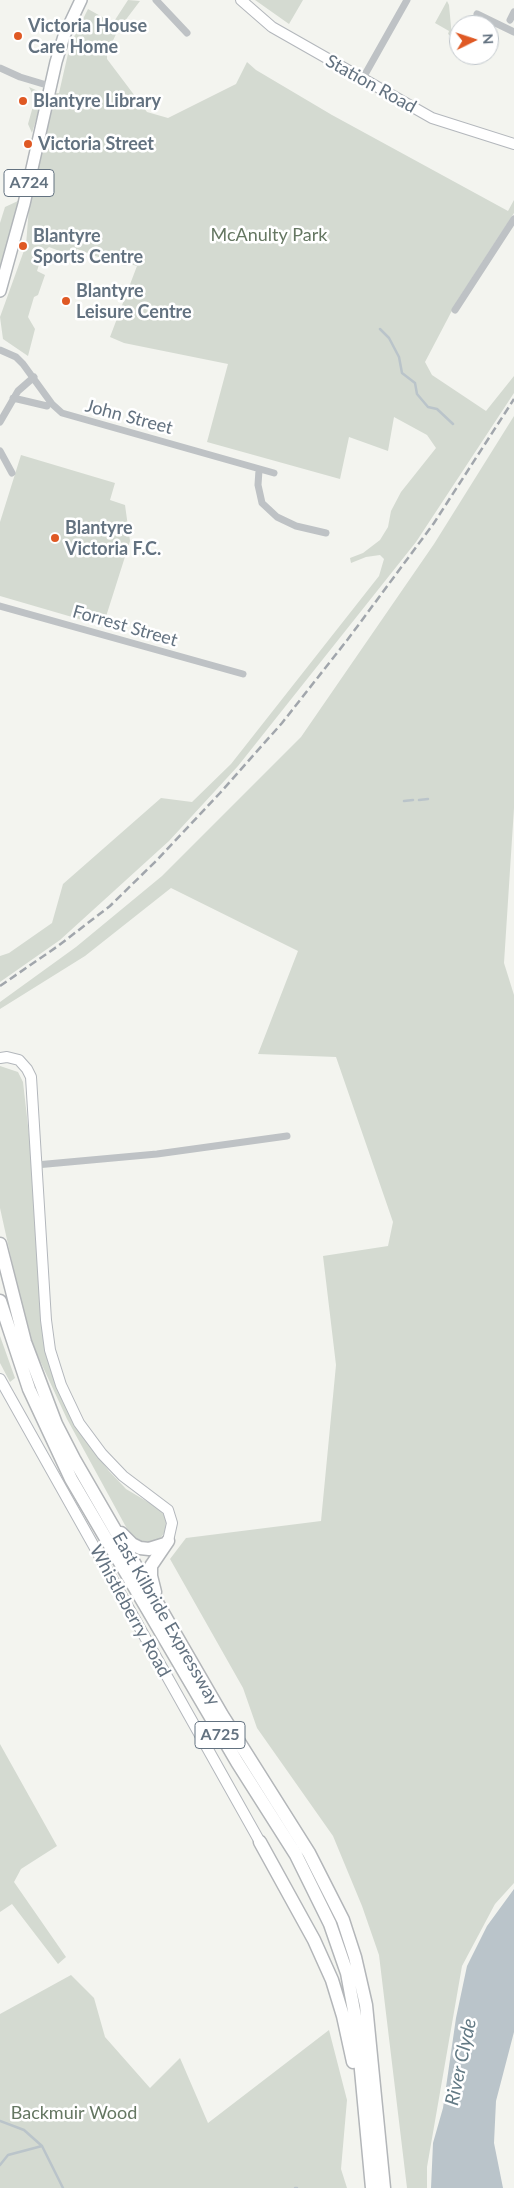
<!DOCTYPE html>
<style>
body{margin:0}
#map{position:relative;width:514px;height:2188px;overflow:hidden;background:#f3f4ef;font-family:Lato,sans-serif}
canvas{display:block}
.north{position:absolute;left:449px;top:15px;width:50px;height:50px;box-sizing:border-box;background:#fff;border:1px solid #c1c7cc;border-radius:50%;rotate:86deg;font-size:14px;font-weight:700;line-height:20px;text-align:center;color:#637280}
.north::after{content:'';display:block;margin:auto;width:18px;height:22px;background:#df5924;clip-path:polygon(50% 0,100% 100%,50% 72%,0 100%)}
</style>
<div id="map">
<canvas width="514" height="2188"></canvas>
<div class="north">N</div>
</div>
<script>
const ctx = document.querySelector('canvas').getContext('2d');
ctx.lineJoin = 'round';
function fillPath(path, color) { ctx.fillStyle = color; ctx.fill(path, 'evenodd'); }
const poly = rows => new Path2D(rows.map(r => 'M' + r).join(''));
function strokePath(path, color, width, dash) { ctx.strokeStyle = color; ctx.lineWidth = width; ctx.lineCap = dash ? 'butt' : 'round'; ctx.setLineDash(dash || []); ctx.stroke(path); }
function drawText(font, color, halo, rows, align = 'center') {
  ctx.font = font + ' Lato,sans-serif'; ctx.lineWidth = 5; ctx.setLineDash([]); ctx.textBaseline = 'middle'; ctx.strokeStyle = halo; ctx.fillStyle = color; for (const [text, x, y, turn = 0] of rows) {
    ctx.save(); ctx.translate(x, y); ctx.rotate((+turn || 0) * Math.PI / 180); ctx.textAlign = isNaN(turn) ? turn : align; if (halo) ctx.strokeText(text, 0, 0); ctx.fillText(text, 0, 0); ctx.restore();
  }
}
fillPath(poly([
 [128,0,140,1,118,30,107,53,107,59,147,112,168,118,236,84,247,62,256,70,332,115,508,211,514,200,514,213,457,301,425,362,432,375,486,411,514,376,514,393,416,542,238,766,169,841,60,940,0,982,0,956,9,953,52,923,63,884,161,798,192,802,231,764,379,576,384,559,380,555,366,557,351,563,350,558,363,553,380,540,388,527,391,511,401,492,436,448,427,435,394,417,388,451,349,437,340,479,207,442,228,364,124,343,110,337,137,266,130,264,125,266,114,263,114,260,111,259,111,262,77,249,75,257,49,247,43,252,37,271,45,275,38,295,34,297,28,317,35,329,28,356,3,339,0,317,26,245,29,207,54,93,59,93,70,45,88,9,113,23],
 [255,0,303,0,289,24],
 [447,1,449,5,452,37,448,34,449,31,435,23],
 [29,87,38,91,42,100,32,133,28,124,35,99],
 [18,201,20,201,0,270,0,223,5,207],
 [514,416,514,808,504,963,514,995,514,1883,495,1904,462,1966,427,2167,427,2188,407,2188,379,1955,362,1906,333,1836,257,1728,243,1688,170,1559,186,1538,321,1521,336,1365,323,1256,388,1246,393,1222,336,1057,258,1054,298,951,171,888,85,956,0,1009,0,1002,76,947,162,876,301,737,434,544],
 [21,455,115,483,110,500,125,505,130,541,103,626,0,596,0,522],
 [0,1066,18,1072,23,1082,33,1170,41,1307,58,1390,81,1434,109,1471,126,1489,158,1508,164,1515,166,1522,165,1532,159,1540,145,1544,132,1538,67,1419,36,1352,25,1321,0,1208],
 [0,1336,15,1378,10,1382,0,1363],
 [0,1744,57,1846,21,1869,14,1882,66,1957,58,1964,12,1904,0,1912],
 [71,1975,94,1998,105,2037,150,2088,180,2058,208,2123,329,2030,347,2100,341,2169,347,2188,0,2188,0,2014]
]), '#d4dad1');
fillPath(poly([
 [514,1889,514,2032,496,2101,494,2143,503,2188,431,2188,433,2143,443,2108,456,2018,467,1966,487,1926]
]), '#bac4ca');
strokePath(poly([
 [380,329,389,338,399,357,402,373,415,383,417,394,428,407,437,409,453,424],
 [419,800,428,799],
 [404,801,413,800],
 [0,2121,24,2130,42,2146,63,2188],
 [0,2165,8,2155,42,2146],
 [295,2188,297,2188]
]), '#bac4ca', 2.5);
const secondary = poly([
 [241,0,272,27,432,118,514,144],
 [0,1058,7,1057,19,1060,27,1069,31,1077,46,1320,50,1350,61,1385,79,1423,102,1454,123,1476,168,1510,172,1523,168,1541],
 [0,1379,260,1842]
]);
const primary = poly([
 [0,291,24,204,56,62,64,36,81,0]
]);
const highway = poly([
 [0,1244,25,1342,56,1424,74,1459,222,1715,309,1853,343,1920,355,1957,366,2005,384,2188],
 [0,1301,29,1389,71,1479,237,1762,296,1855,330,1924,347,1973,357,2027,372,2188],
 [121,1533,132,1544,140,1548,149,1549,165,1544],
 [155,1592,151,1576,151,1566,168,1541],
 [260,1842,314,1940,332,1980,343,2016,353,2062]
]);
strokePath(secondary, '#b3b7bc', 12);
strokePath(primary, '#b1b5b9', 14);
strokePath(highway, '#b3b6b9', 15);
strokePath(poly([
 [156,0,187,33],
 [477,14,514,32],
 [510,20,514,12],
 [0,68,20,77,50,86],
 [363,78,407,0],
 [455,310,514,219],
 [0,350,16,357,23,364,52,404,62,413,274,473],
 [13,398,47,406],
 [0,422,18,391,34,377],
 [0,451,12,473],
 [259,470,258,485,262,503,277,517,296,526,326,533],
 [0,606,243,674],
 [36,1165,157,1154,287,1136]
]), '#bec2c5', 7);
strokePath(secondary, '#fff', 10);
strokePath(primary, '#fff', 11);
strokePath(highway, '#fff', 12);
strokePath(poly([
 [0,986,58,946,110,906,157,860,220,793,282,723,348,639,434,523,514,399]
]), '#a1a6ac', 2.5, [8, 4]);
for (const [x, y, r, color] of [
 [18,36,5,"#df5924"],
 [23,101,5,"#df5924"],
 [28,144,5,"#df5924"],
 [23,246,5,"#df5924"],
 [66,301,5,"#df5924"],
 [55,538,5,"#df5924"]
]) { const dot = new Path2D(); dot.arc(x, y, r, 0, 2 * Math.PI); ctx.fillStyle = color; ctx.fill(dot); strokePath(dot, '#fff', 2); }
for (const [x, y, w] of [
 [29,183,50],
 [220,1735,50]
]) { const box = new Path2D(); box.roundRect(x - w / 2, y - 13.5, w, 27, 4); ctx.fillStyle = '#fff'; ctx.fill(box); strokePath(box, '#637280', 1); }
drawText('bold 16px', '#637280', null, [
 ["A724",29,183],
 ["A725",220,1735]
]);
drawText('bold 18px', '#637280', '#fff', [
 ["Victoria House",28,26],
 ["Care Home",28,47],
 ["Blantyre Library",33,101],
 ["Victoria Street",38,144],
 ["Blantyre",33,236],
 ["Sports Centre",33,257],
 ["Blantyre",76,291],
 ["Leisure Centre",76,312],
 ["Blantyre",65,528],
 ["Victoria F.C.",65,549]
], 'left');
drawText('18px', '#637280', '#fff', [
 ["Station Road",371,84,29],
 ["John Street",129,417,15],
 ["Forrest Street",125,626,16],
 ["Whistleberry Road",130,1611,61],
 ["East Kilbride Expressway",166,1619,60]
]);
drawText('18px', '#657762', '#fff', [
 ["McAnulty Park",269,235],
 ["Backmuir Wood",74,2113]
]);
drawText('italic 19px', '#637a85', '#fff', [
 ["River Clyde",461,2062,-78]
]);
</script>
